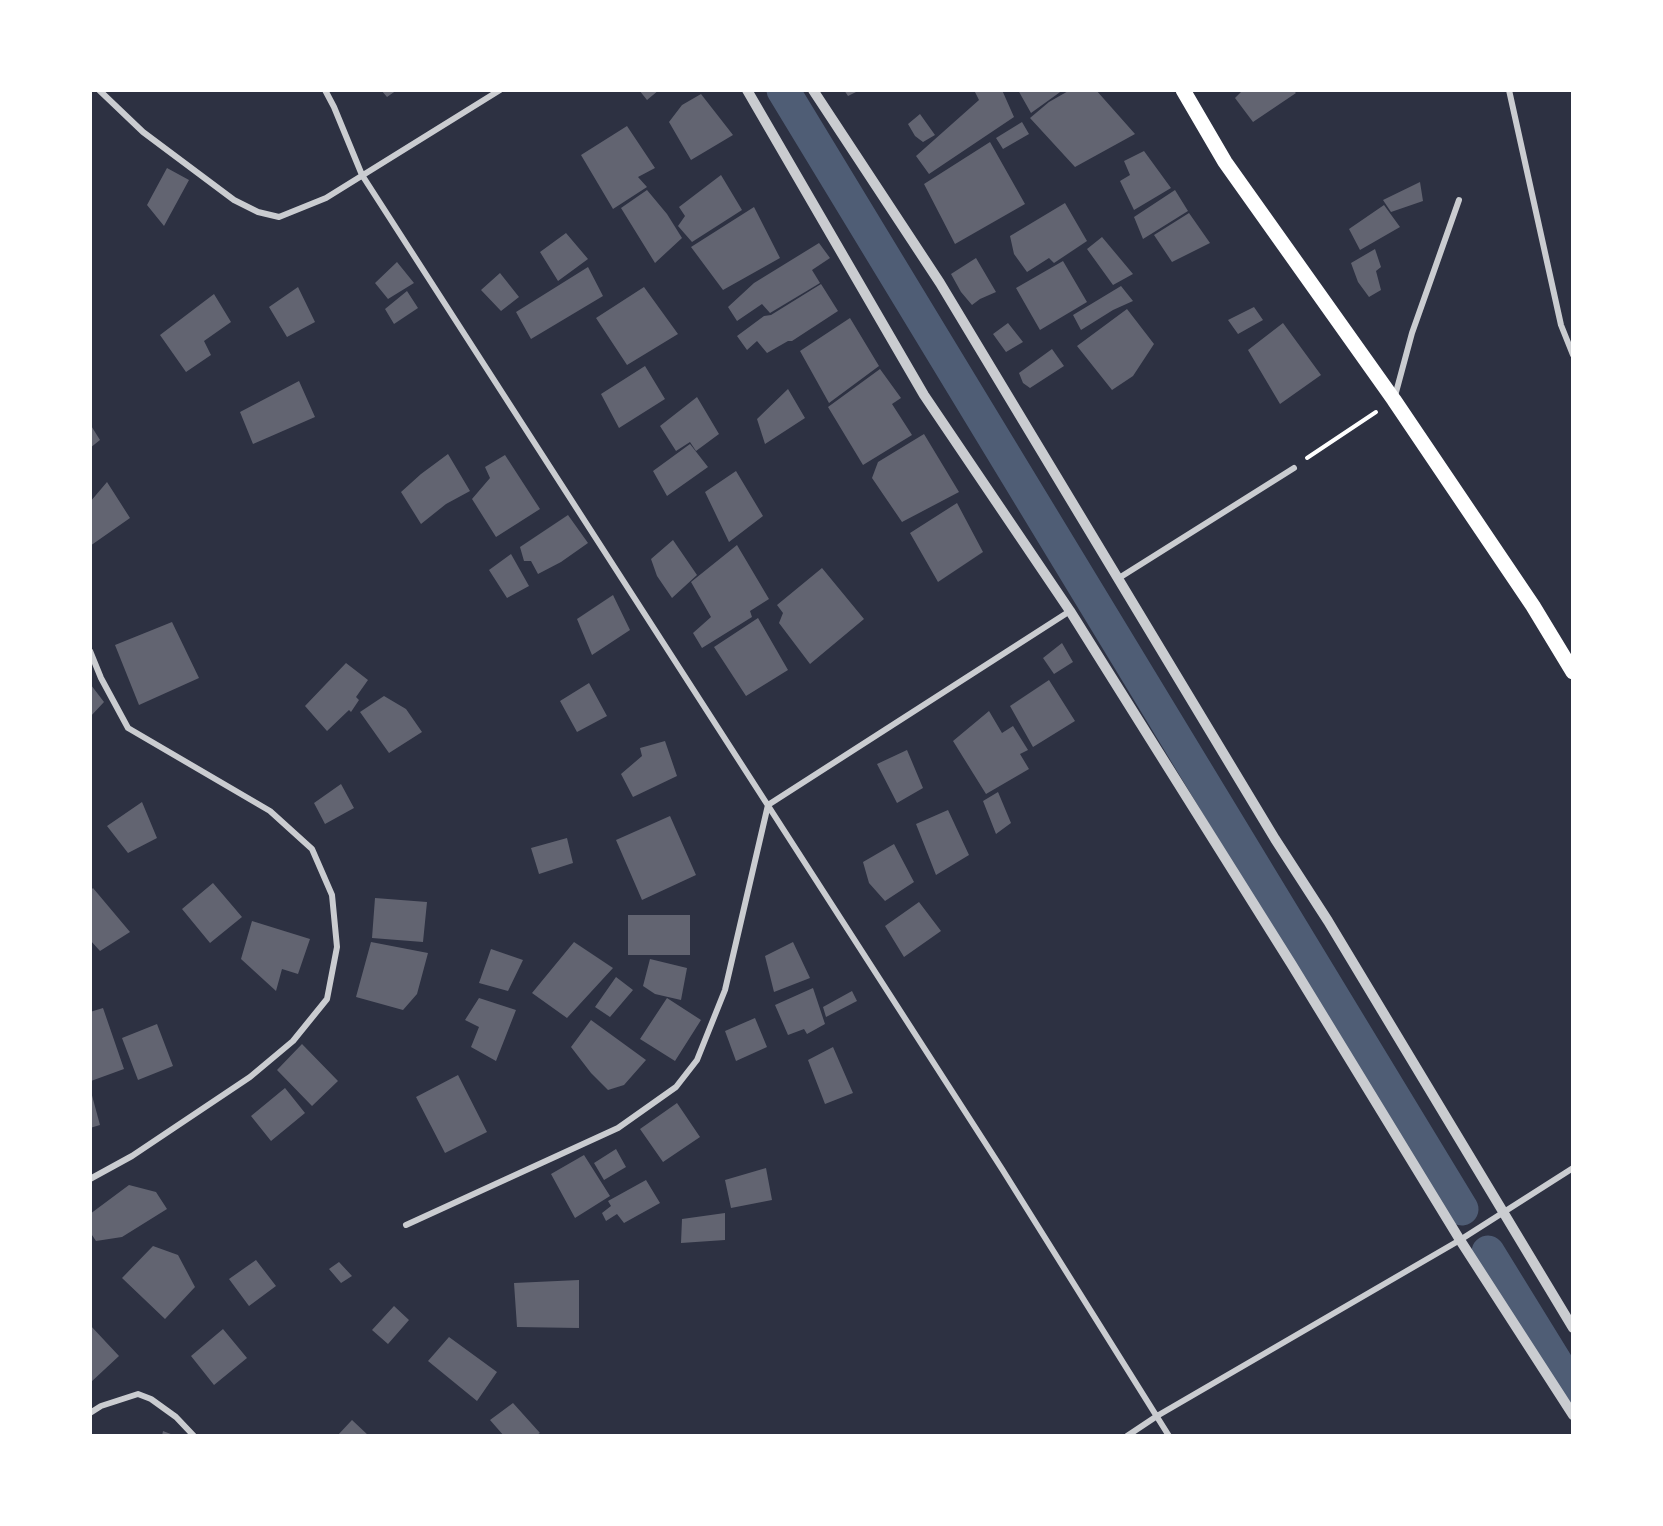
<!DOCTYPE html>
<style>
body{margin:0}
#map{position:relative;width:1663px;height:1526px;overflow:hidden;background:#2d3142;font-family:Ubuntu,sans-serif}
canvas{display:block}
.frame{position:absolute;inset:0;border:92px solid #fff;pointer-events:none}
</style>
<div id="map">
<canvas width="1663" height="1526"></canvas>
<div class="frame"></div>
</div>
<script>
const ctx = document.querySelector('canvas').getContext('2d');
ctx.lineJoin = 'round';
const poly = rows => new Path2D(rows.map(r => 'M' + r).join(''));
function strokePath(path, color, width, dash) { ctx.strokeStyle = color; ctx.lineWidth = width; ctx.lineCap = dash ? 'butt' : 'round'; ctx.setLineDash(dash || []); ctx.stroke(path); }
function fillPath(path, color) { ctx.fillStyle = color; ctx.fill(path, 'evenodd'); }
strokePath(poly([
 [783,90,1462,1209],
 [1488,1252,1573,1390]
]), '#4f5d75', 33);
fillPath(poly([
 [381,90,397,90,387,97],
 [639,90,659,90,647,100],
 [844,90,860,90,848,96],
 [974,90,1002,90,1014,117,929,174,916,156,979,100],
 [1018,90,1063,90,1031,113],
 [1070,90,1096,90,1135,134,1075,167,1030,118,1049,102],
 [1243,90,1293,90,1296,93,1253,122,1235,98],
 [701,94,733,135,691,160,669,122,682,105],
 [920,114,935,135,923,142,915,136,908,124],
 [1022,122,1029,134,1003,149,996,138],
 [627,126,655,168,638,177,647,187,613,209,581,155],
 [990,142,1025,204,955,244,924,184],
 [1144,151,1171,188,1134,210,1120,181,1130,175,1124,161],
 [167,168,189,180,164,226,147,205],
 [721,175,742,210,692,242,678,226,685,216,679,207],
 [1420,182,1423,201,1391,212,1383,200],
 [647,190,667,214,682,238,655,263,621,208],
 [1175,190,1188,211,1143,239,1134,217],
 [1065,203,1087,241,1054,263,1049,258,1027,272,1014,254,1010,236],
 [1384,205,1400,227,1360,250,1349,229],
 [754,207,780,258,723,290,691,247],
 [1189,213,1210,243,1172,262,1154,235],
 [566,233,588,259,558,281,540,252],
 [1102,237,1133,274,1113,285,1087,249],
 [819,243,830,258,812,270,820,283,770,313,762,304,737,321,728,307,754,283],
 [1375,249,1381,267,1376,271,1381,290,1369,297,1358,282,1351,263],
 [976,258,996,292,980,299,972,305,961,292,951,274],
 [1063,261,1087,302,1040,330,1016,288],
 [397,262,414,283,388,299,375,283],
 [588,267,603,296,531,339,516,312],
 [500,273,519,297,501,311,481,290],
 [821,284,838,311,792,341,788,341,767,353,757,341,747,350,737,336,764,316,771,315],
 [1121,286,1133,301,1113,310,1081,330,1073,315],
 [298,287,315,322,287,337,269,307],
 [644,287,678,334,627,365,596,318],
 [407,291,418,308,394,324,385,309],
 [214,294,231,322,204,341,211,355,186,372,160,335],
 [1254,307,1263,320,1238,334,1228,320],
 [1127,309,1154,344,1133,376,1112,390,1077,346],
 [850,318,879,366,829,403,800,351],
 [1008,323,1023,342,1006,352,993,334],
 [1283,323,1321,375,1280,404,1248,350],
 [1052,349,1064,366,1030,388,1023,383,1019,373],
 [645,366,665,399,619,428,601,394],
 [880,369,901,398,892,404,912,435,863,465,828,407],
 [299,381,315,417,253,444,240,412],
 [788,389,805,418,765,444,757,419],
 [697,397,719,434,696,451,690,442,676,451,660,426],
 [90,424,100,440,90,448],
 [924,434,959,492,902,522,872,478,878,462],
 [690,444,708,467,667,496,653,471],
 [448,454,470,491,446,504,421,524,401,492,421,474],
 [505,455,540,509,496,537,472,499,490,478,485,467],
 [736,471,763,516,729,542,705,492],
 [107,482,130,518,90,546,90,502],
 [957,503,983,552,938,582,910,533],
 [568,515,588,543,561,562,538,574,531,561,524,561,520,547],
 [673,540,697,575,672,598,657,576,651,559],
 [737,545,769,599,750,611,752,617,702,648,693,633,711,617,691,582],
 [511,554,529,586,507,598,489,570],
 [822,568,864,619,810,664,779,623,783,613,777,605],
 [613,595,630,630,592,655,577,619],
 [758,618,788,670,746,696,714,647],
 [172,622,199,678,139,705,115,645],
 [1062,643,1073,662,1054,674,1043,658],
 [346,663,368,680,356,697,359,700,351,712,349,710,327,731,305,706],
 [1049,680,1075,721,1033,747,1010,706],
 [589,683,607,716,577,732,560,701],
 [91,685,104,702,90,717,90,686],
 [384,696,406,709,422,732,389,753,360,712],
 [989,711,1002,733,1013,726,1028,750,1020,754,1029,769,986,794,953,741],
 [665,741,677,776,633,797,621,774,642,756,640,748],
 [907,750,923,788,897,803,877,764],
 [341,784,354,808,325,824,314,803],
 [998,792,1011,823,996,834,983,801],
 [142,802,157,838,128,853,107,826],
 [948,810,969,855,936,875,916,824],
 [670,816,696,875,642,900,616,840],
 [567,838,573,863,539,874,531,848],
 [894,844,914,882,885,901,869,883,863,862],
 [213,883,242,917,210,943,182,909],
 [93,888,130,932,100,951,90,940,90,891],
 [375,898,427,902,423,942,372,938],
 [919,902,941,931,904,957,885,926],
 [628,915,690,915,690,955,628,955],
 [252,921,310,939,298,974,282,969,276,991,241,959],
 [371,942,428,953,417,994,403,1010,356,997],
 [574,942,613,968,567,1018,532,993],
 [793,942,810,978,774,992,765,956],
 [491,949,523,960,508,991,479,983],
 [650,959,687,968,681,1000,655,994,643,986],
 [616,977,633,990,610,1017,595,1007],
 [813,988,825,1024,807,1034,804,1029,788,1035,775,1005],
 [852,991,857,1001,826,1017,823,1007],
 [479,998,516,1010,496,1061,471,1047,479,1027,465,1020],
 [667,998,701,1020,675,1061,640,1039],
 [103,1008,124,1069,91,1081,90,1012],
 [755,1018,767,1047,736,1061,725,1031],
 [591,1020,646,1060,624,1085,608,1090,591,1073,571,1047],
 [157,1024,173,1066,138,1080,122,1038],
 [302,1044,338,1081,312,1106,277,1070],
 [833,1047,853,1093,825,1104,808,1060],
 [458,1075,487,1132,445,1153,416,1097],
 [90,1088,100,1125,90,1128],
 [285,1088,305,1113,271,1141,251,1116],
 [677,1103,700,1137,663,1162,640,1129],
 [616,1149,626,1167,604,1180,594,1163],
 [584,1155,610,1196,575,1218,551,1174],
 [766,1168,772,1200,731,1208,725,1180],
 [646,1180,660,1203,624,1223,617,1214,606,1221,602,1213,611,1206,608,1201],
 [129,1185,156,1192,167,1209,122,1237,96,1241,90,1232,90,1214],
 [725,1213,725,1240,681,1243,682,1219],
 [153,1246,178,1255,195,1287,165,1319,122,1278],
 [256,1260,276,1286,249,1306,229,1279],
 [339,1262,352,1276,341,1283,329,1269],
 [579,1280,579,1328,517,1327,514,1283],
 [394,1306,409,1320,388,1344,372,1330],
 [90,1325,119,1356,90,1383],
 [223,1329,247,1358,214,1385,191,1356],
 [449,1337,497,1372,477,1401,428,1361],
 [513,1403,540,1433,535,1436,504,1436,490,1420],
 [352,1420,369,1436,337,1436],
 [163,1431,176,1436,162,1436]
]), '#626471');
strokePath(poly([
 [1307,458,1376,412]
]), '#fff', 4);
strokePath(poly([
 [99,90,143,132,234,200,258,212,279,217,326,198,500,90],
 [325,90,334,107,362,175,1002,1169,1169,1436],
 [1509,90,1561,325,1573,355],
 [1395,396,1412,333,1459,200],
 [1119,578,1294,468],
 [90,651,101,678,128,728,270,811,312,849,332,895,337,947,327,999,293,1041,250,1077,132,1156,90,1179],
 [406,1225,618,1128,676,1087,697,1060,725,990,768,805,1070,611],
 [90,1413,101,1406,138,1394,151,1399,176,1417,194,1436],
 [1127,1436,1157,1416,1460,1240,1573,1168]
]), '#caccd0', 6);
strokePath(poly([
 [747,90,924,395,1070,611,1292,965,1460,1240,1573,1415],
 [813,90,940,283,1275,839,1328,921,1573,1328]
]), '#caccd0', 10);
strokePath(poly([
 [1183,90,1225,162,1394,400,1533,606,1573,672]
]), '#fff', 15);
</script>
